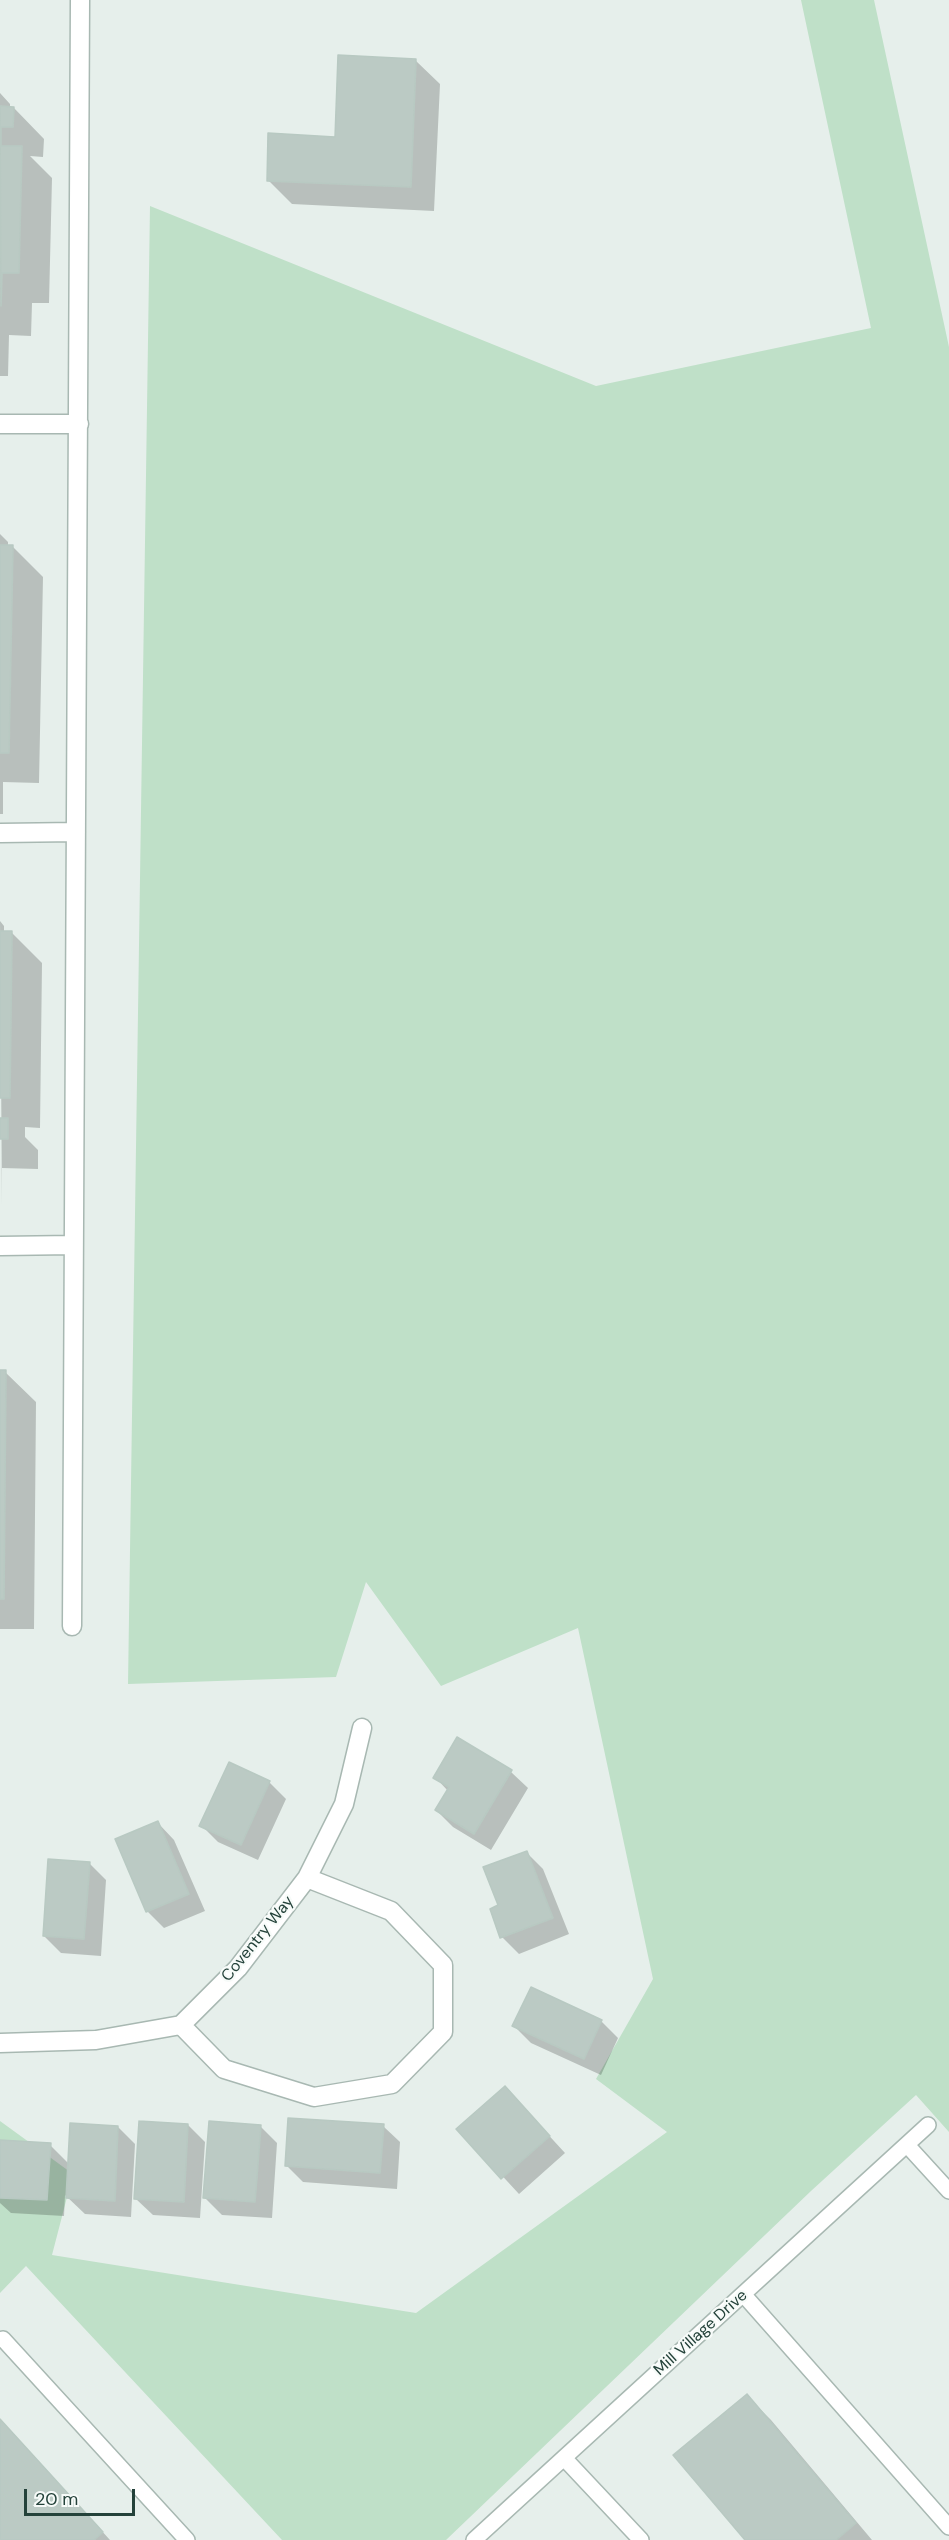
<!DOCTYPE html>
<style>
body{margin:0}
#map{position:relative;width:949px;height:2540px;overflow:hidden;background:#e6efeb;font-family:"DM Sans",sans-serif}
canvas{display:block}
.scale{position:absolute;left:24px;top:2489px;width:111px;height:27px;box-sizing:border-box;border:3px solid #24423a;border-top:0;padding-left:8px;font-size:18px;line-height:21px;white-space:nowrap;color:#24423a;-webkit-text-stroke:4px #f7fbf9;paint-order:stroke}
</style>
<div id="map">
<canvas width="949" height="2540"></canvas>
<div class="scale">20 m</div>
</div>
<script>
const ctx = document.querySelector('canvas').getContext('2d');
ctx.lineJoin = 'round';
function fillPath(path, color) { ctx.fillStyle = color; ctx.fill(path, 'evenodd'); }
const poly = rows => new Path2D(rows.map(r => 'M' + r).join(''));
function strokePath(path, color, width, dash) { ctx.strokeStyle = color; ctx.lineWidth = width; ctx.lineCap = dash ? 'butt' : 'round'; ctx.setLineDash(dash || []); ctx.stroke(path); }
function drawText(font, color, halo, rows, align = 'center') {
  ctx.font = font + ' "DM Sans",sans-serif'; ctx.lineWidth = 4.5; ctx.setLineDash([]); ctx.textBaseline = 'middle'; ctx.strokeStyle = halo; ctx.fillStyle = color; for (const [text, x, y, turn = 0] of rows) {
    ctx.save(); ctx.translate(x, y); ctx.rotate((+turn || 0) * Math.PI / 180); ctx.textAlign = isNaN(turn) ? turn : align; if (halo) ctx.strokeText(text, 0, 0); ctx.fillText(text, 0, 0); ctx.restore();
  }
}
fillPath(poly([
 [801,0,874,0,949,347,949,2132,916,2095,811,2191,446,2540,282,2540,26,2266,0,2293,0,2121,73,2174,52,2255,416,2313,667,2132,596,2079,653,1979,578,1628,441,1686,366,1582,336,1677,128,1684,150,206,596,386,871,328]
]), '#bfe0c8');
fillPath(poly([
 [415,60,440,84,434,211,292,204,268,180,336,138],
 [0,93,10,104,10,108,14,108,44,139,43,157,30,156,52,178,49,303,32,303,31,336,9,335,8,376,0,376],
 [0,534,8,542,8,546,13,547,43,577,39,783,3,782,3,814,0,814],
 [0,921,4,926,4,932,12,933,42,963,40,1128,25,1127,25,1137,38,1150,38,1169,2,1168,2,1207],
 [0,1365,0,1372,5,1372,36,1402,34,1629,0,1629],
 [458,1739,511,1772,528,1788,491,1850,453,1827,436,1810,448,1791,435,1777],
 [269,1782,286,1799,258,1860,218,1842,201,1825],
 [158,1823,174,1840,205,1911,164,1928,147,1911],
 [526,1852,543,1869,569,1934,519,1954,502,1937,500,1906],
 [89,1863,106,1880,101,1956,61,1953,44,1936],
 [601,2021,618,2038,601,2075,531,2043,514,2026],
 [521,2105,565,2153,519,2194,459,2129],
 [188,2125,205,2142,200,2218,153,2215,136,2199],
 [260,2126,277,2143,272,2218,222,2215,205,2198],
 [383,2126,400,2142,397,2189,303,2182,286,2165],
 [118,2127,135,2144,131,2217,85,2214,65,2195,64,2216,11,2213,0,2203,0,2141,50,2145,69,2164],
 [747,2396,771,2420,872,2540,747,2540],
 [0,2420,12,2432,110,2540,0,2540]
]), '#0003');
const building = poly([
 [338,55,416,59,411,187,267,181,268,133,335,137,338,55],
 [0,106,14,107,13,127,1,127,1,146,22,146,19,273,2,273,1,306,0,106],
 [0,545,13,545,9,753,0,753,0,545],
 [0,931,12,931,10,1098,0,1098,0,931],
 [0,1118,8,1118,8,1139,0,1139,0,1118],
 [0,1370,6,1370,4,1599,0,1599,0,1370],
 [457,1737,512,1770,474,1834,435,1810,449,1787,433,1778,457,1737],
 [229,1762,270,1781,241,1845,199,1826,229,1762],
 [158,1821,189,1894,146,1912,115,1839,158,1821],
 [527,1851,553,1918,500,1938,490,1909,498,1905,483,1867,527,1851],
 [48,1859,90,1862,84,1939,43,1936,48,1859],
 [531,1987,602,2020,584,2059,512,2026,531,1987],
 [505,2086,550,2136,501,2179,456,2129,505,2086],
 [288,2118,384,2124,380,2173,285,2166,288,2118],
 [139,2121,188,2124,184,2202,134,2199,139,2121],
 [209,2121,261,2125,255,2202,203,2198,209,2121],
 [70,2123,118,2126,115,2201,66,2198,70,2123],
 [0,2140,51,2143,47,2200,0,2198,0,2140],
 [747,2394,856,2523,836,2540,745,2540,673,2455,747,2394],
 [0,2419,103,2532,94,2540,0,2540,0,2419]
]);
fillPath(building, '#bbcac4');
strokePath(building, '#b8c9c2', 1.5);
const lane = poly([
 [907,2145,949,2191],
 [743,2294,949,2527],
 [3,2339,187,2540],
 [564,2458,641,2540],
 [474,2540,928,2125]
]);
const street = poly([
 [0,424,79,424],
 [0,833,76,832],
 [0,1246,73,1245],
 [72,1626,80,0],
 [181,2025,224,2069,314,2097,392,2084,443,2032,443,1965,391,1911,307,1878],
 [0,2043,96,2040,181,2025,238,1968,307,1878,344,1804,362,1728]
]);
strokePath(lane, '#a8b8b2', 18);
strokePath(street, '#a8b8b2', 21);
strokePath(lane, '#fff', 15);
strokePath(street, '#fff', 18);
drawText('16px', '#24423a', '#f7fbf9', [
 ["Coventry Way",258,1939,-51],
 ["Mill Village Drive",701,2333,-42]
]);
</script>
